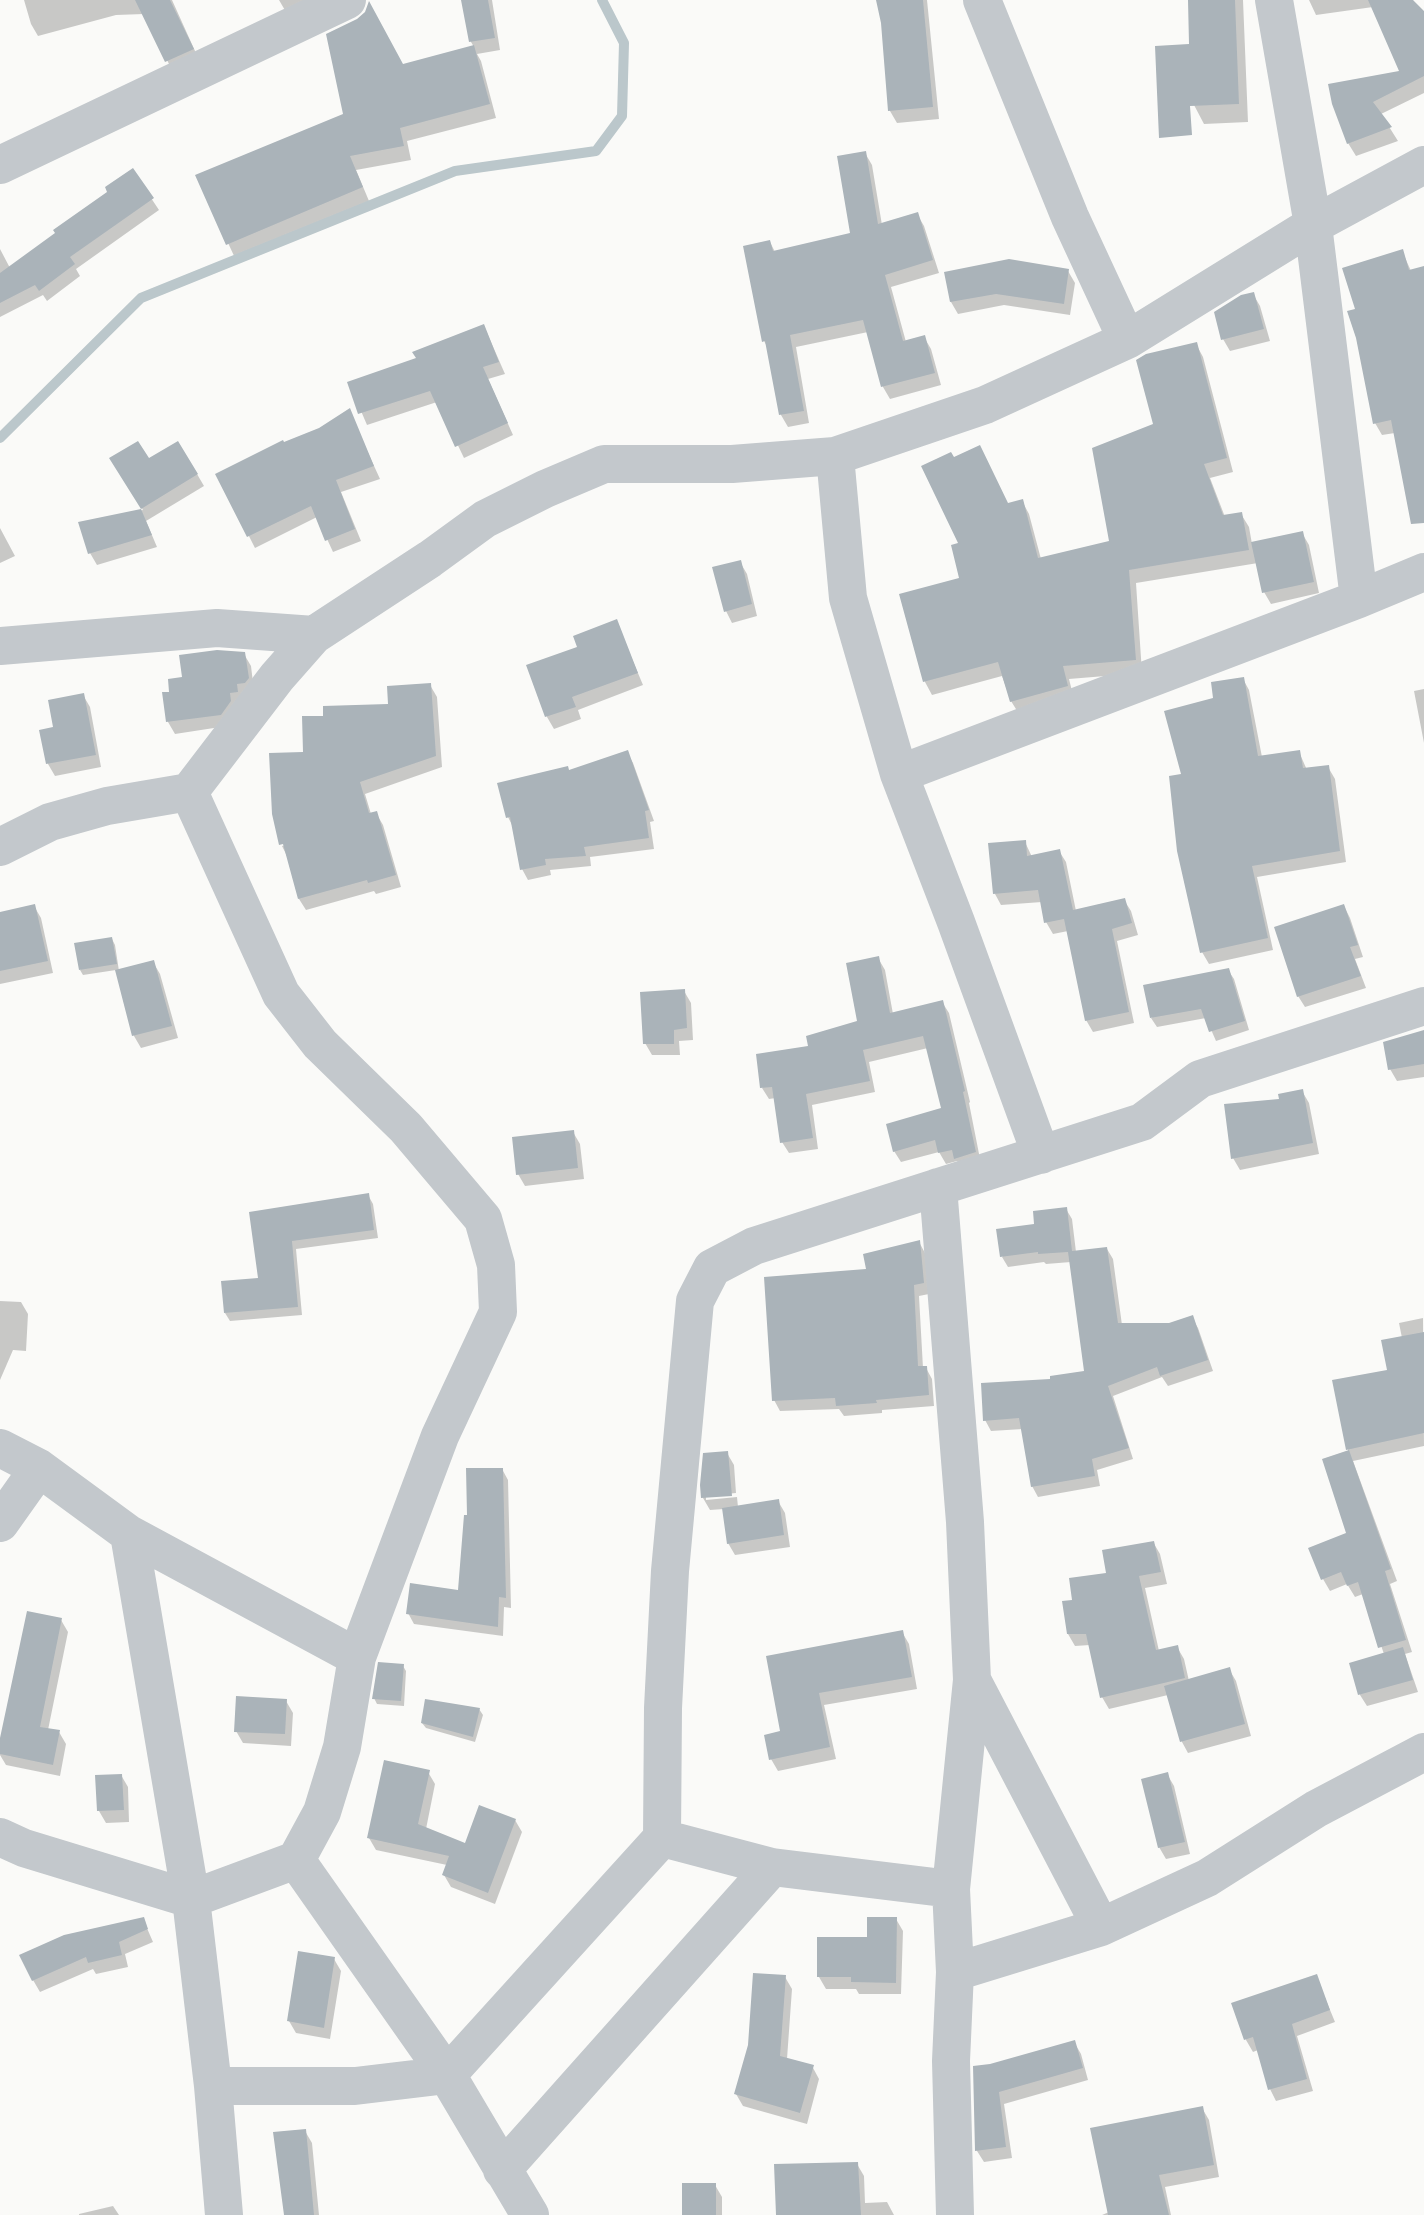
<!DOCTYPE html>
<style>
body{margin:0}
canvas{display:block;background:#fafaf8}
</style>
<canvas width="1424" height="2215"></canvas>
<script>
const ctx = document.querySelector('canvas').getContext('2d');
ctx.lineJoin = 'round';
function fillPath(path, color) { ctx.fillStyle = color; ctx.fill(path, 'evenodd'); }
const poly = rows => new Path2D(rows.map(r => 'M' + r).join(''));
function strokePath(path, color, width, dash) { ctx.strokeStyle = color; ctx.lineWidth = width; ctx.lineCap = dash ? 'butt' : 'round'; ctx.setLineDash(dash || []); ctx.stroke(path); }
fillPath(poly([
 [24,0,172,0,200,62,174,74,144,14,116,15,38,36,31,24],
 [279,0,330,0,290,19],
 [463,0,492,0,500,50,477,54,481,61,496,118,407,141,411,160,356,170,369,201,235,258,197,176,345,115,403,66,474,47,471,42],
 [878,0,927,0,939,119,897,123,890,111,882,23],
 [1189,0,1243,0,1248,122,1204,124,1194,105],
 [1309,0,1410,0,1424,14,1424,93,1381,114,1398,141,1356,156,1348,143,1333,103,1401,72,1373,7,1316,15],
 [865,153,872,165,882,225,917,214,924,226,939,273,891,287,906,342,924,337,931,349,941,385,890,399,883,387,868,332,796,347,809,423,788,427,781,415,769,350,764,341,745,248,770,242,775,252,852,234],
 [133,171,159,210,76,269,80,276,47,301,43,295,0,317,0,249,10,268,109,193],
 [1402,251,1411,271,1424,268,1424,507,1395,433,1382,435,1375,423,1357,310],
 [1068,271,1075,283,1070,315,1004,305,958,314,951,302,946,273],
 [1253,294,1260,306,1270,341,1230,351,1223,339],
 [484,326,505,374,488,379,513,435,464,458,437,402,367,425,349,383,418,359],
 [1196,344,1203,357,1233,472,1210,478,1225,517,1241,514,1249,527,1252,544,1302,533,1309,545,1319,593,1271,604,1264,592,1258,563,1136,583,1142,673,1069,679,1074,699,1019,714,1011,701,1002,676,932,695,925,682,901,596,961,579,960,544,1008,504,1022,501,1029,514,1041,559,1111,542,1155,425],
 [349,411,380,479,341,492,361,541,333,552,317,517,255,548,218,475,320,429],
 [112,458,148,461,197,474,204,486,146,521,157,547,97,565,90,553,80,524,143,510],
 [0,528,15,556,0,563],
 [740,562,747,574,757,616,732,623,726,611],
 [616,621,643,685,578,710,581,719,554,729,547,717,529,666,579,648],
 [244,654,251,666,254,691,227,726,175,734,168,722,164,694,171,693,184,679],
 [1243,679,1249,690,1262,757,1299,752,1307,770,1328,767,1335,779,1346,862,1257,877,1273,950,1209,964,1202,952,1183,776,1215,700],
 [430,685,437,697,442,767,365,794,371,814,376,813,383,825,401,887,376,894,374,891,306,910,299,899,287,856,282,846,292,843,281,844,305,753,325,717,390,705],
 [1424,689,1424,743,1414,691],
 [83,695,90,707,101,767,55,776,48,764,41,731,55,728],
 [627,752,633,763,654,821,650,822,654,849,590,857,591,866,550,870,551,875,528,880,522,869,514,829,508,817,569,772],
 [1025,842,1032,857,1059,851,1066,862,1076,911,1124,900,1131,911,1138,935,1117,941,1134,1023,1093,1032,1086,1020,1068,931,1053,934,1046,922,1042,902,1001,905,995,894],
 [34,906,41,918,53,973,0,984,0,914],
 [1344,906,1350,918,1363,957,1355,959,1366,988,1305,1007,1298,996],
 [112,939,115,945,119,971,153,962,160,974,178,1038,141,1048,134,1036,116,970,83,975,80,970],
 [878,958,885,970,893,1014,942,1002,949,1013,970,1102,969,1103,981,1164,957,1161,946,1164,939,1152,901,1162,894,1151,943,1109,928,1048,869,1062,875,1092,812,1105,818,1149,789,1153,782,1142,776,1098,769,1099,762,1088,811,1047,859,1023],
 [1228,970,1234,979,1249,1030,1216,1041,1206,1018,1157,1027,1151,1018],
 [684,991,691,1003,693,1040,679,1041,680,1055,652,1055,645,1043],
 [1424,1032,1424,1077,1397,1081,1390,1069],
 [1302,1091,1309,1103,1319,1154,1240,1170,1233,1158,1281,1100],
 [573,1132,580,1144,584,1179,525,1186,518,1174],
 [368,1195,373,1204,378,1238,296,1249,302,1315,230,1321,225,1313,260,1280,251,1213],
 [1066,1209,1072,1219,1076,1252,1107,1249,1113,1259,1122,1325,1169,1325,1192,1318,1198,1328,1213,1371,1168,1386,1162,1377,1113,1396,1133,1459,1097,1470,1100,1486,1038,1497,1032,1486,1023,1429,991,1431,985,1420,1052,1380,1086,1373,1071,1262,1046,1264,1044,1262,1008,1267,1002,1257,1036,1225],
 [919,1242,925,1253,929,1294,919,1296,923,1368,926,1368,932,1379,934,1406,882,1410,882,1413,844,1416,839,1409,780,1411,774,1400,868,1271],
 [0,1301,21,1302,28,1314,26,1351,13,1350,0,1380],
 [1423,1318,1424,1446,1353,1461,1397,1581,1390,1584,1412,1652,1405,1654,1418,1692,1367,1706,1360,1695,1351,1664,1384,1654,1363,1594,1355,1597,1347,1584,1330,1591,1323,1579,1348,1534,1348,1449,1389,1371,1402,1338,1399,1323],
 [727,1453,734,1465,736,1493,706,1496,706,1500,737,1497,738,1507,778,1501,785,1513,790,1547,735,1555,728,1543,724,1509,710,1510,703,1498],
 [502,1469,508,1480,511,1608,504,1607,503,1636,414,1624,408,1613,460,1592,468,1517],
 [1153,1542,1160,1554,1167,1584,1145,1588,1159,1651,1177,1647,1184,1659,1189,1681,1229,1669,1236,1681,1251,1736,1188,1753,1182,1742,1168,1695,1109,1709,1102,1697,1090,1645,1075,1646,1068,1634,1074,1601],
 [61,1620,68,1632,48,1730,59,1732,66,1744,60,1776,6,1765,0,1755,0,1746],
 [902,1632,909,1644,917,1689,824,1705,836,1759,778,1771,771,1759,782,1733,768,1657],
 [403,1666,406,1671,404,1706,377,1704,374,1698],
 [286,1701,293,1713,291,1746,243,1743,236,1731],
 [479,1709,483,1715,475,1742,426,1728,422,1723],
 [428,1772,435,1784,426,1829,466,1846,515,1820,522,1832,495,1904,451,1887,444,1875,447,1865,376,1850,369,1838],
 [1167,1774,1174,1786,1190,1854,1166,1859,1159,1847],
 [121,1775,128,1787,129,1822,106,1823,99,1811],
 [143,1919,153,1942,125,1954,128,1967,96,1974,93,1969,40,1992,33,1980],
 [896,1919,903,1931,901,1994,859,1994,856,1989,826,1989,819,1977],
 [334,1959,341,1971,330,2039,296,2033,289,2021],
 [1316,1976,1335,2022,1297,2036,1313,2091,1276,2101,1270,2089,1258,2050,1253,2052,1246,2040,1233,2005],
 [785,1977,792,1989,787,2059,812,2066,819,2079,807,2124,743,2106,736,2094,750,2045],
 [1074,2042,1081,2054,1088,2080,1004,2104,1012,2158,984,2162,977,2151,990,2066],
 [1202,2108,1209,2120,1219,2177,1165,2187,1171,2215,1102,2215,1109,2212],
 [305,2131,312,2143,319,2215,285,2215],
 [857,2164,864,2176,865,2203,887,2202,894,2215,778,2215],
 [715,2185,722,2197,722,2215,684,2215],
 [113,2206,119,2215,79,2215,79,2214]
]), '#0003');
strokePath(poly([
 [0,438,141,298,455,171,596,151,622,116,624,43,602,0]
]), '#bbc7cb', 10);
fillPath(poly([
 [135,0,170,0,194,49,165,62],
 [461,0,488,0,495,38,469,42],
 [876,0,923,0,933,107,888,111,881,23],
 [1188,0,1235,0,1239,104,1190,106,1192,135,1159,138,1155,46,1189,44],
 [1368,0,1413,0,1424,11,1424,76,1373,102,1392,127,1347,144,1332,104,1328,84,1399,71],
 [369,1,403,64,474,45,490,104,400,128,404,146,350,156,363,187,226,245,195,175,343,114,326,34,357,19,365,12],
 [866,151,878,224,918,212,933,260,885,275,903,341,925,335,935,373,881,387,863,320,790,335,804,411,779,415,765,341,762,342,743,246,770,240,773,251,850,233,837,156],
 [133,168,154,198,70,257,75,264,39,291,35,285,0,303,0,273,55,233,53,230,107,192,105,187],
 [1403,249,1409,270,1424,266,1424,523,1411,524,1391,420,1373,424,1356,338,1347,311,1355,309,1342,268],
 [1009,259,1069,269,1064,304,996,294,950,302,944,272],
 [1254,292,1264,329,1221,340,1214,312,1241,295],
 [484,324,499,362,483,367,508,423,455,447,430,391,358,414,347,382,416,358,412,352],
 [1197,342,1227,458,1204,464,1223,515,1242,512,1249,550,1129,570,1136,660,1063,666,1068,686,1010,702,998,662,923,682,899,594,959,578,951,545,958,543,921,466,951,452,954,457,980,445,1008,503,1023,499,1038,558,1109,541,1092,448,1153,424,1136,360,1146,354],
 [350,408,374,466,336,480,355,529,325,541,311,506,247,537,215,474,283,440,284,442,319,428],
 [138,441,149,458,178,441,198,474,141,509,109,458],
 [141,509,152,535,88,554,78,522],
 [1303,531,1314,582,1262,593,1251,542],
 [741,560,752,604,724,612,712,567],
 [617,619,638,673,572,697,576,707,545,717,526,665,577,647,573,636],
 [217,650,245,652,249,678,245,683,237,684,238,692,230,693,231,701,221,715,166,722,162,692,169,692,168,679,182,677,179,655],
 [1244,677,1258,756,1300,750,1303,768,1329,765,1340,851,1252,866,1268,938,1200,953,1177,851,1169,776,1181,774,1164,711,1213,698,1211,682],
 [431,683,436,756,360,782,369,813,377,811,396,875,368,883,367,880,298,899,283,844,279,845,272,814,269,753,303,752,302,716,323,716,323,706,388,704,387,686],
 [84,693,96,755,46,764,39,730,53,727,48,700],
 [628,750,649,810,645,811,649,838,584,847,586,856,545,859,546,865,520,870,510,817,506,818,497,783,568,766,569,770],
 [1026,840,1027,856,1060,849,1073,910,1125,898,1132,923,1112,929,1129,1012,1085,1021,1064,919,1044,923,1038,890,993,894,988,843],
 [35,904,48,961,0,971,0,912],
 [1344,904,1358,945,1350,947,1361,976,1297,997,1274,927],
 [112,937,117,964,79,970,74,943],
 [879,956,890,1013,943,1000,965,1091,963,1092,976,1152,954,1159,952,1150,938,1153,935,1140,893,1152,886,1124,941,1108,923,1036,863,1050,870,1081,806,1094,813,1138,780,1143,772,1087,760,1088,756,1054,808,1046,806,1036,857,1021,846,963],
 [154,960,172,1026,132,1036,115,970],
 [1229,968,1245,1021,1209,1032,1201,1009,1150,1018,1143,985],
 [685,989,687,1028,674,1030,674,1044,643,1044,640,992],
 [1424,1030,1424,1064,1388,1070,1383,1042],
 [1303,1089,1313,1143,1231,1159,1224,1104,1279,1099,1278,1094],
 [574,1130,578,1168,516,1175,512,1137],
 [369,1193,374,1230,292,1241,298,1307,224,1313,221,1281,258,1278,249,1212],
 [1067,1207,1072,1251,1107,1247,1118,1323,1169,1323,1193,1315,1208,1360,1160,1376,1157,1367,1108,1386,1129,1448,1092,1459,1095,1476,1031,1487,1019,1418,983,1421,981,1383,1050,1379,1050,1376,1084,1371,1068,1252,1038,1254,1038,1252,1000,1257,996,1229,1034,1224,1033,1211],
 [920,1240,924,1283,914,1285,918,1366,927,1366,929,1395,876,1400,877,1403,836,1406,835,1398,772,1401,764,1277,866,1269,863,1254],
 [1424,1332,1424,1433,1346,1450,1332,1380,1387,1370,1381,1340],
 [1349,1450,1391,1569,1385,1571,1406,1640,1378,1648,1358,1582,1347,1586,1341,1572,1321,1580,1308,1548,1346,1533,1322,1459],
 [728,1451,732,1496,701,1498,700,1485,703,1453],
 [466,1468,503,1468,506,1598,499,1597,498,1627,406,1614,410,1583,458,1590,464,1515,467,1515],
 [779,1499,784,1535,727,1544,722,1508],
 [1154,1541,1161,1572,1139,1576,1156,1650,1178,1645,1185,1678,1100,1698,1086,1634,1067,1634,1062,1601,1072,1600,1069,1578,1106,1573,1102,1550],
 [27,1611,62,1618,40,1727,60,1730,53,1765,0,1754,0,1738],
 [903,1630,912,1677,819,1693,830,1747,769,1760,764,1735,780,1731,766,1656],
 [1403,1647,1413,1680,1358,1695,1349,1663],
 [378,1662,404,1664,401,1701,372,1699],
 [1230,1667,1245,1724,1180,1742,1164,1686],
 [236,1696,287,1699,285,1734,234,1732],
 [425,1699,480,1708,473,1737,421,1723],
 [384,1760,430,1770,418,1824,465,1843,479,1805,516,1819,488,1893,442,1875,449,1856,367,1838],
 [1168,1772,1185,1842,1158,1848,1141,1779],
 [122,1774,124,1810,97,1811,95,1775],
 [144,1917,148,1929,119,1942,122,1955,88,1963,86,1957,32,1981,19,1955,64,1935],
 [867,1917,897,1917,896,1983,851,1982,851,1977,817,1977,817,1937,867,1937],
 [298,1951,335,1957,324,2028,287,2021],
 [753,1973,786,1975,780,2056,814,2065,800,2113,734,2094,748,2045],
 [1317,1974,1330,2010,1292,2024,1307,2079,1268,2090,1253,2037,1244,2040,1231,2003],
 [1075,2040,1083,2068,999,2092,1006,2147,975,2151,973,2066,990,2064],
 [1203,2106,1214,2165,1159,2175,1169,2215,1108,2215,1090,2128],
 [306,2129,314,2215,284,2215,273,2132],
 [858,2162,861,2215,776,2215,774,2164],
 [682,2183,716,2183,716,2215,682,2215]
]), '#aab3b9');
strokePath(poly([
 [982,0,1070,217,1127,340],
 [1274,0,1313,225,1359,599],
 [0,165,347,0],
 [835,456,848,598,899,774,956,922,1041,1155],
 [0,646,217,628,314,635,430,559,485,519,545,489,604,464,732,464,835,456,985,405,1127,340,1313,225,1424,165],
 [899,774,1359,599,1424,572],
 [189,792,281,994,320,1044,406,1128,483,1219,496,1265,498,1312,440,1436,357,1657,342,1747,322,1812,296,1860,447,2075,530,2215],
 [0,847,50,822,107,806,189,792,277,677,314,635],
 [938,1187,965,1522,972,1680,951,1889,955,1972,951,2061,955,2215],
 [0,1448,39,1468,129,1534,357,1657],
 [0,1523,39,1468],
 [129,1534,191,1899,213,2086,224,2215],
 [972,1680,1101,1927],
 [0,1837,24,1848,191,1899,296,1860],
 [951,1889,772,1867,662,1838,663,1708,670,1571,695,1301,712,1268,754,1246,1142,1122,1200,1079,1424,1006],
 [955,1972,1101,1927,1207,1878,1316,1809,1424,1752],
 [213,2086,355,2086,447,2075,662,1838],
 [502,2170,772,1867]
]), '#c3c8cc', 38);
</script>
